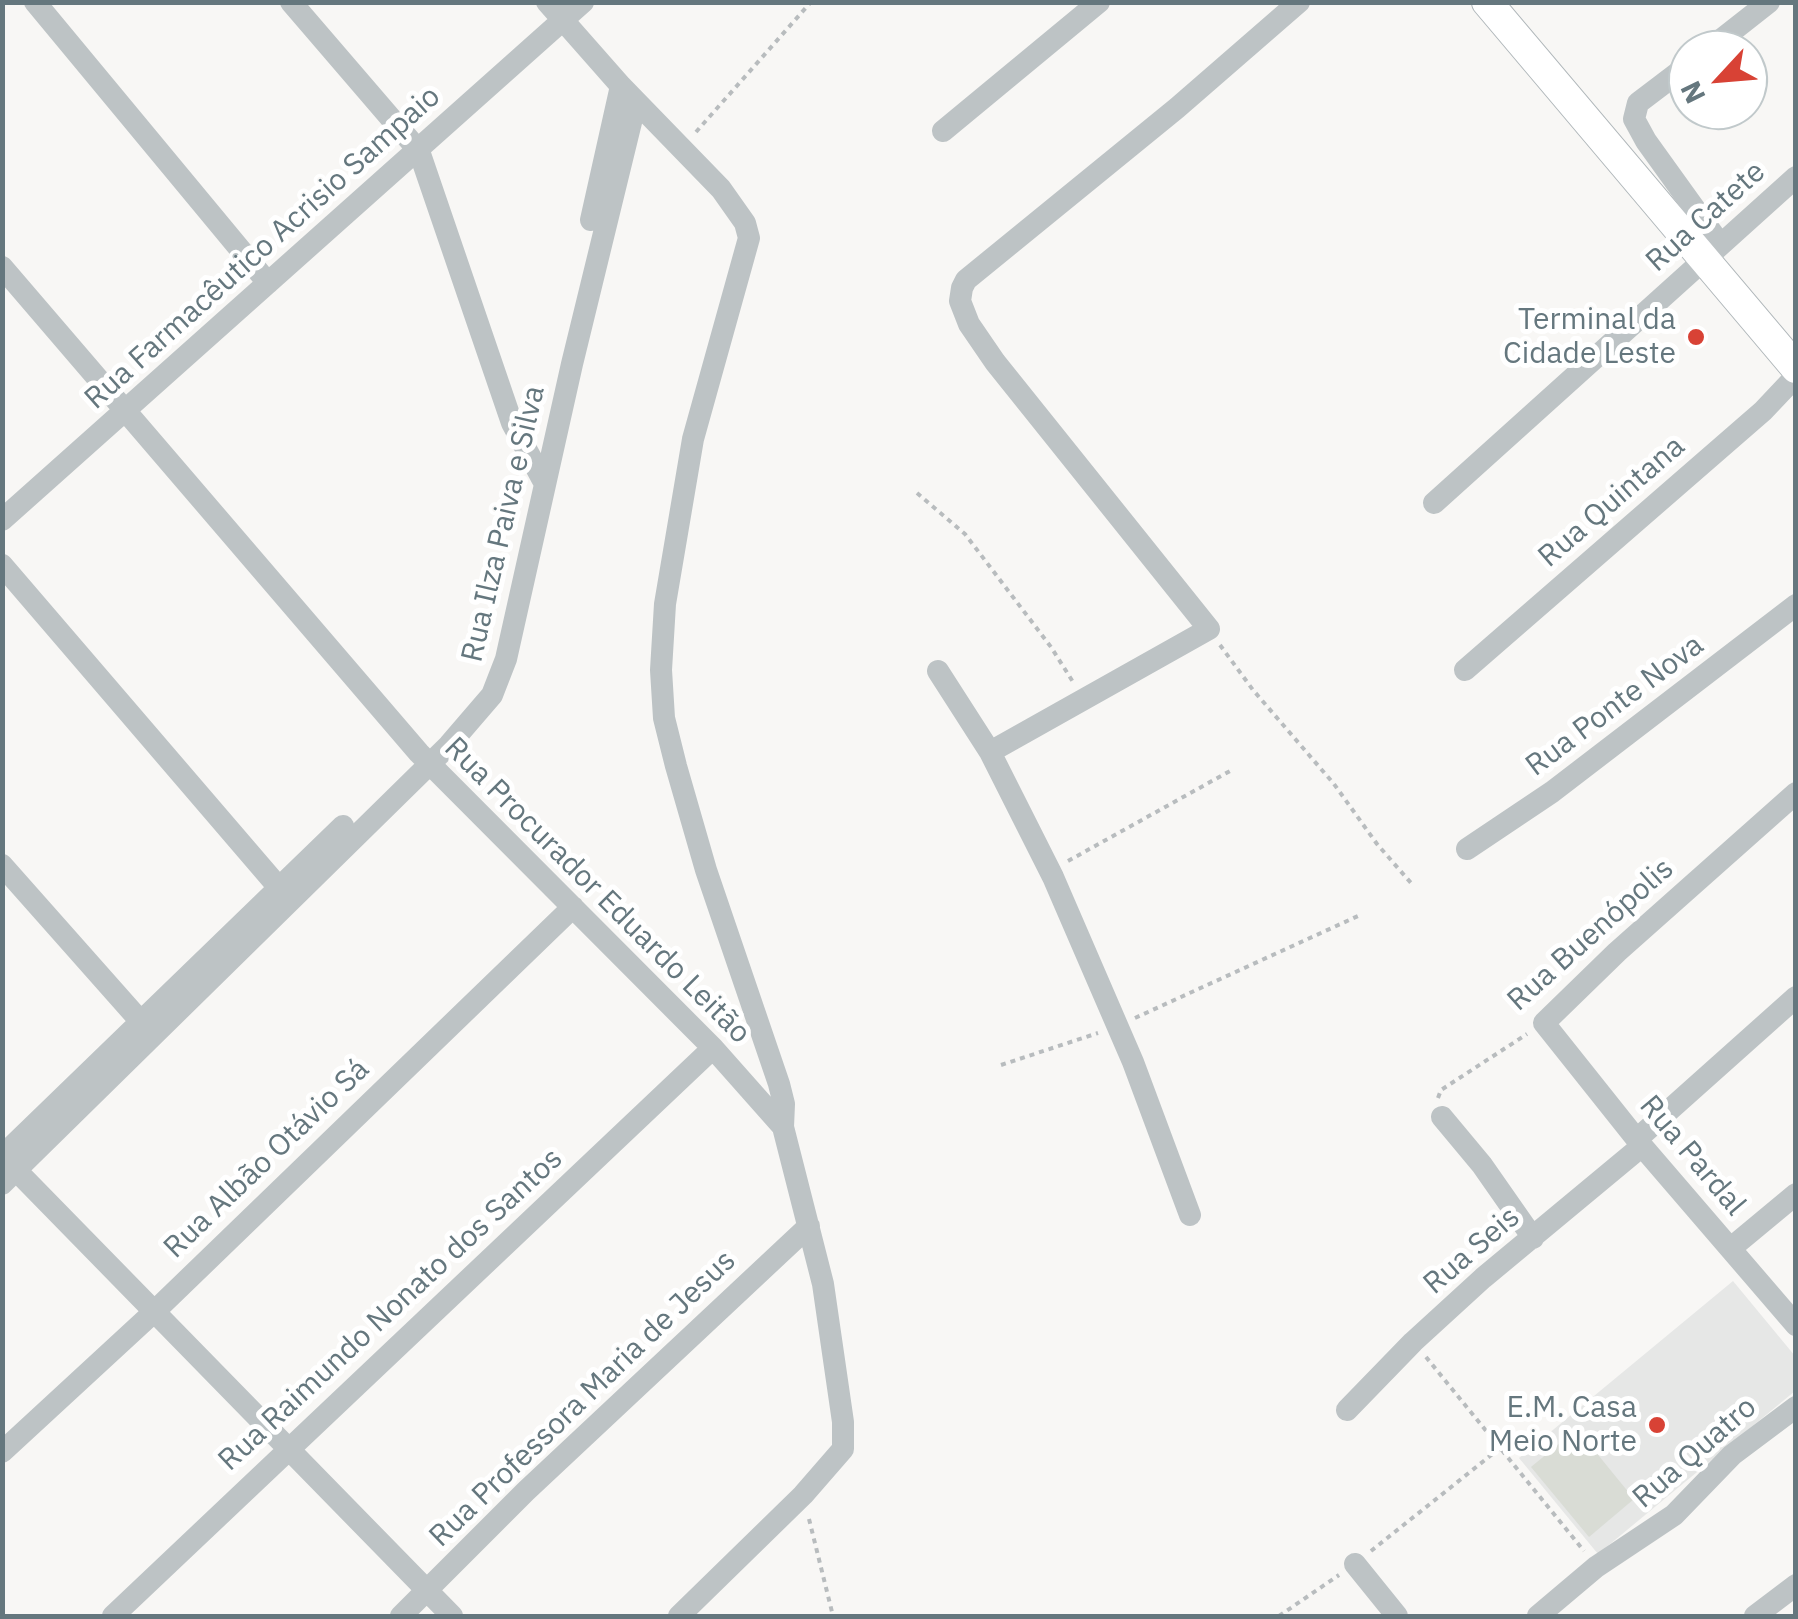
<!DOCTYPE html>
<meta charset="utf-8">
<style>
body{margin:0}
#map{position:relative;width:1798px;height:1619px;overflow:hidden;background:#f8f7f5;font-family:"IBM Plex Sans",sans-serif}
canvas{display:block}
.frame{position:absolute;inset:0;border:5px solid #65777e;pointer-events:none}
.north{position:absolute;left:1668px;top:30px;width:100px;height:100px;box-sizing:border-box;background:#fff;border:2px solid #c1c9cb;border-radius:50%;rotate:244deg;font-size:28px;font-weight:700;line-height:40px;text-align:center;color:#65777e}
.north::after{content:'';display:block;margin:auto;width:35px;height:45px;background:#d84235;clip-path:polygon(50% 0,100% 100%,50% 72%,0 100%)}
</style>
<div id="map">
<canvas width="1798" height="1619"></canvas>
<div class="frame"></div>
<div class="north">N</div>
</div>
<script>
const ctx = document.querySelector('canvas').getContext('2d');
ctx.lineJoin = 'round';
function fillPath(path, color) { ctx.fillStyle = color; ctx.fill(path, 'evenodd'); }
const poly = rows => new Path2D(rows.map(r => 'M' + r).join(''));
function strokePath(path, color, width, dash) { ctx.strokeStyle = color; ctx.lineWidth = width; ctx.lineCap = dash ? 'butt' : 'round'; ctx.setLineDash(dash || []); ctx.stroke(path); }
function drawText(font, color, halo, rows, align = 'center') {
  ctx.font = font + ' "IBM Plex Sans",sans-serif'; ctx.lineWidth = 10; ctx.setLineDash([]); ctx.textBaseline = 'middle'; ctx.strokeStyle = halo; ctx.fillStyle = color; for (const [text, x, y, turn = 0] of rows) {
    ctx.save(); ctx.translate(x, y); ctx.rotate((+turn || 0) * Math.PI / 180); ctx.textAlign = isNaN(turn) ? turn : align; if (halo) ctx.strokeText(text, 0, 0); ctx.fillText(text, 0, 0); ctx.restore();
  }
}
fillPath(poly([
 [1733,1281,1795,1356,1795,1391,1598,1554,1519,1458]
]), '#e6e7e6');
fillPath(poly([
 [1577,1429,1634,1499,1589,1537,1531,1467]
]), '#d9dcd5');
const secondary = poly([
 [1487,2,1796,368]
]);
strokePath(secondary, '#b0b7ba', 32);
strokePath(poly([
 [696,132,811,2],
 [917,493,965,534,1051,647,1073,682],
 [1220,645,1253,690,1334,784,1377,844,1411,883],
 [1068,861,1230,771],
 [1135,1018,1358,916],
 [1001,1065,1098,1033],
 [1438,1098,1441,1090,1527,1034],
 [1426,1357,1584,1551],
 [809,1519,833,1616],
 [1371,1551,1500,1448],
 [1279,1616,1339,1575]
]), '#b8bcbe', 4, [5, 5]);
strokePath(poly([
 [35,2,268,283],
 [291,2,419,151,512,423,545,484],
 [547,2,621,86,721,189,745,223,749,238,693,439,665,604,661,670,664,718,676,766,706,870,779,1084,784,1104,783,1127],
 [1708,50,1769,2],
 [1688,65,1638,103,1634,119,1646,141,1720,244],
 [943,131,1099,2],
 [591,220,621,86],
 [2,267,419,753,713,1048,783,1127,823,1284,843,1422,843,1449,803,1495,679,1616],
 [1434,503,1796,177],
 [2,520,583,2],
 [2,565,287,897],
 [1465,670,1763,411,1796,376],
 [938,671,990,752,1053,877,1133,1062,1190,1215],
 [990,752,1209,629,995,362,969,324,960,301,962,288,966,280,1177,108,1299,2],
 [1796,793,1617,952,1544,1023,1642,1146,1796,1325],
 [1467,849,1552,792,1796,605],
 [2,865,150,1032],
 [1442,1117,1482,1165,1533,1238],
 [1637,1139,1796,997],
 [2,1156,343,826],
 [7,1161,452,1616],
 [2,1184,449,745,492,695,506,659,572,364,636,102],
 [1731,1248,1796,1194],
 [1347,1410,1413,1342,1483,1278,1642,1146],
 [2,1452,156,1310,573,907],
 [1355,1564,1397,1616],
 [113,1616,713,1048],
 [401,1616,526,1491,809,1226],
 [1538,1616,1596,1567,1674,1515,1732,1455,1796,1407],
 [1755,1616,1796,1585]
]), '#bdc3c5', 22);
strokePath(secondary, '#fff', 30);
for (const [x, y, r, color] of [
 [1696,337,10,"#d84235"],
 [1657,1425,10,"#d84235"]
]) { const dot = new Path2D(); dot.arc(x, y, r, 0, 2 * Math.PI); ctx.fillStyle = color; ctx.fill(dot); strokePath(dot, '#fff', 4); }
drawText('30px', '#65777e', '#fff', [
 ["Rua Catete",1706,217,-42],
 ["Rua Farmacêutico Acrisio Sampaio",263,248,-42],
 ["Rua Quintana",1612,502,-41],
 ["Rua Ilza Paiva e Silva",504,524,-77],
 ["Rua Ponte Nova",1615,706,-37],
 ["Rua Procurador Eduardo Leitão",597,891,45],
 ["Rua Buenópolis",1591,935,-42],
 ["Rua Pardal",1692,1156,50],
 ["Rua Albão Otávio Sá",267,1159,-44],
 ["Rua Seis",1472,1251,-41],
 ["Rua Raimundo Nonato dos Santos",391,1310,-43],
 ["Rua Professora Maria de Jesus",583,1399,-44],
 ["Rua Quatro",1695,1453,-41]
]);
drawText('30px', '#65777e', '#fff', [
 ["Terminal da",1676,320],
 ["Cidade Leste",1676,354],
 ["E.M. Casa",1637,1408],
 ["Meio Norte",1637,1442]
], 'right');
</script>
